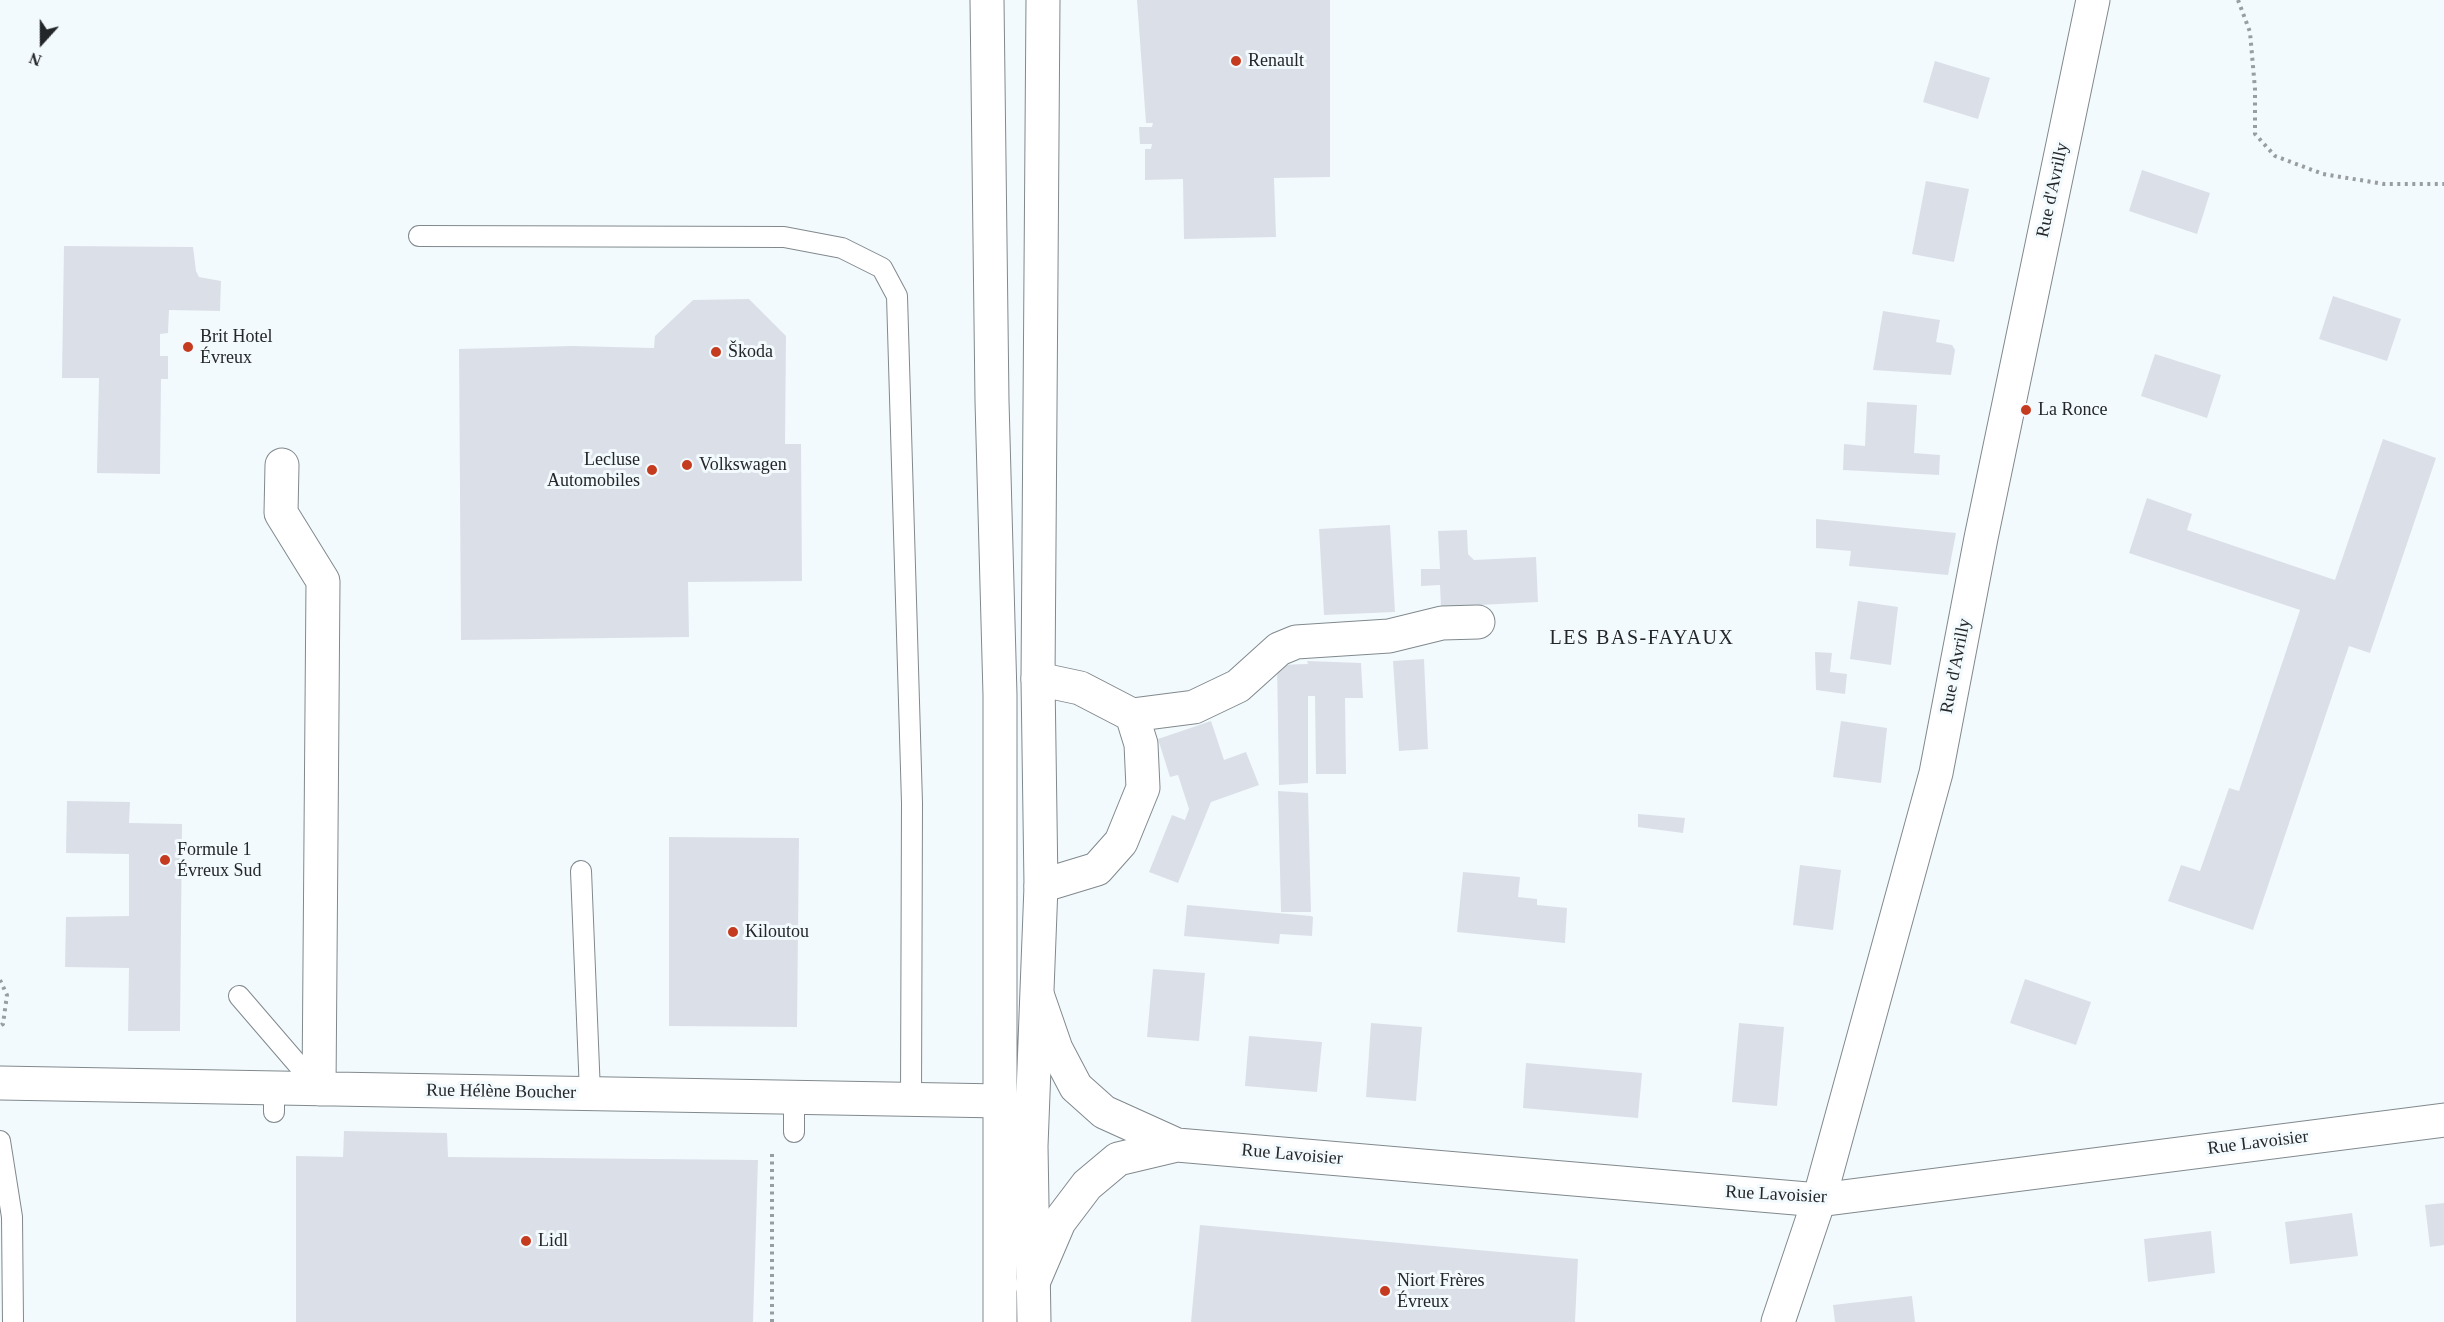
<!DOCTYPE html>
<meta charset="utf-8">
<style>
body{margin:0}
#map{position:relative;width:2444px;height:1322px;overflow:hidden;background:#f3fafe;font-family:Georgia,serif}
canvas{display:block}
.north{position:absolute;left:12px;top:12px;width:60px;height:60px;-webkit-text-stroke:4px #f3fafe;paint-order:stroke;rotate:201deg;font-size:16px;font-weight:700;line-height:24px;text-align:center;color:#242729}
.north::after{content:'';display:block;margin:auto;width:21px;height:27px;background:#242729;clip-path:polygon(50% 0,100% 100%,50% 72%,0 100%)}
</style>
<div id="map">
<canvas width="2444" height="1322"></canvas>
<div class="north">N</div>
</div>
<script>
const ctx = document.querySelector('canvas').getContext('2d');
ctx.lineJoin = 'round';
function fillPath(path, color) { ctx.fillStyle = color; ctx.fill(path, 'evenodd'); }
const poly = rows => new Path2D(rows.map(r => 'M' + r).join(''));
function strokePath(path, color, width, dash) { ctx.strokeStyle = color; ctx.lineWidth = width; ctx.lineCap = dash ? 'butt' : 'round'; ctx.setLineDash(dash || []); ctx.stroke(path); }
function drawText(font, color, halo, rows, align = 'center') {
  ctx.font = font + ' Georgia,serif'; ctx.lineWidth = 6; ctx.setLineDash([]); ctx.textBaseline = 'middle'; ctx.strokeStyle = halo; ctx.fillStyle = color; for (const [text, x, y, turn = 0] of rows) {
    ctx.save(); ctx.translate(x, y); ctx.rotate((+turn || 0) * Math.PI / 180); ctx.textAlign = isNaN(turn) ? turn : align; if (halo) ctx.strokeText(text, 0, 0); ctx.fillText(text, 0, 0); ctx.restore();
  }
}
fillPath(poly([
 [1137,0,1330,0,1330,177,1274,178,1276,237,1184,239,1183,179,1145,180,1145,149,1151,149,1152,144,1140,144,1139,127,1152,127,1153,123,1146,123],
 [1935,61,1990,78,1978,119,1923,102],
 [2142,170,2210,193,2197,234,2129,211],
 [1926,181,1969,189,1954,262,1912,254],
 [64,246,193,247,196,271,199,277,221,281,220,311,169,310,168,333,160,334,160,356,168,356,168,379,161,379,160,474,97,473,99,378,62,378],
 [2333,296,2401,319,2387,361,2319,339],
 [749,299,786,336,785,444,801,444,802,581,688,582,689,637,461,640,459,349,572,346,654,348,655,336,693,300],
 [1883,311,1940,320,1936,342,1952,345,1955,350,1951,375,1873,370],
 [2155,354,2221,375,2207,418,2141,396],
 [1867,402,1917,405,1914,453,1940,455,1939,475,1843,470,1844,444,1865,446],
 [2383,439,2436,458,2370,653,2349,646,2253,930,2168,901,2181,865,2200,871,2229,788,2239,791,2300,610,2129,553,2147,498,2192,514,2187,530,2335,580],
 [1816,519,1956,533,1948,575,1849,566,1851,551,1816,548],
 [1390,525,1395,612,1324,615,1319,529],
 [1467,530,1468,554,1474,560,1536,557,1538,602,1441,607,1440,585,1421,586,1421,569,1440,569,1438,531],
 [1858,601,1898,607,1891,665,1850,659],
 [1815,652,1832,653,1830,672,1847,674,1845,694,1816,690],
 [1424,659,1428,749,1399,751,1393,661],
 [1307,661,1361,663,1363,698,1345,698,1346,774,1316,774,1315,696,1308,696,1308,783,1279,785,1277,665,1308,664],
 [1211,721,1224,760,1246,752,1259,785,1211,802,1178,883,1149,872,1172,815,1185,820,1189,809,1178,775,1170,777,1158,739],
 [1841,721,1887,728,1881,783,1833,777],
 [1278,791,1308,793,1311,912,1281,912],
 [67,801,130,802,129,823,182,824,180,1031,128,1031,129,968,65,967,66,917,129,916,129,854,66,853],
 [1638,814,1685,818,1683,833,1638,827],
 [669,837,799,838,797,1027,669,1026],
 [1800,865,1841,870,1833,930,1793,925],
 [1463,872,1520,877,1518,897,1537,899,1537,905,1567,908,1565,943,1457,932],
 [1187,905,1311,916,1313,917,1312,936,1280,934,1279,944,1184,936],
 [1153,969,1205,973,1199,1041,1147,1037],
 [2025,979,2091,1002,2076,1045,2010,1023],
 [1371,1023,1422,1027,1416,1101,1366,1097],
 [1739,1023,1784,1027,1777,1106,1732,1102],
 [1249,1036,1322,1042,1317,1092,1245,1086],
 [1526,1063,1642,1073,1638,1118,1523,1108],
 [344,1131,447,1133,448,1157,758,1160,753,1322,296,1322,296,1156,343,1157],
 [2444,1203,2444,1245,2430,1247,2425,1205],
 [2352,1213,2358,1256,2290,1264,2285,1222],
 [1200,1225,1578,1259,1575,1322,1191,1322],
 [2211,1231,2215,1273,2148,1282,2144,1239],
 [1912,1296,1915,1322,1835,1322,1833,1305]
]), '#dbe0e8');
const lane = poly([
 [419,236,784,237,842,248,882,268,897,296,912,803,911,1099],
 [581,871,590,1093],
 [239,996,319,1089],
 [794,1097,794,1132],
 [274,1112,274,1087],
 [0,1141,12,1217,13,1322]
]);
const street = poly([
 [282,465,281,513,323,581,319,1089],
 [1038,679,1080,688,1132,715,1194,707,1238,686,1279,649,1296,642,1389,636,1442,623,1478,622],
 [1041,886,1097,869,1121,842,1143,788,1141,744,1132,715],
 [0,1083,1001,1101],
 [1778,1322,1819,1200,1936,773,1981,538,2093,0]
]);
const secondary = poly([
 [1038,997,1056,1049,1076,1087,1104,1112,1177,1145],
 [1032,1285,1059,1222,1087,1185,1118,1159,1177,1145,1819,1200,2444,1120]
]);
const primary = poly([
 [987,0,992,401,1000,695,1000,1322],
 [1034,1322,1031,1146,1041,886,1038,679,1043,0]
]);
strokePath(lane, '#81898d', 22);
strokePath(street, '#81898d', 35);
strokePath(secondary, '#81898d', 35);
strokePath(primary, '#81898d', 35);
strokePath(poly([
 [2238,0,2250,32,2255,89,2255,134,2275,156,2323,174,2384,184,2444,184],
 [0,980,7,995,3,1024,0,1026],
 [772,1322,772,1152]
]), '#989da0', 4, [3, 4.5]);
strokePath(lane, '#fff', 20);
strokePath(street, '#fff', 33);
strokePath(secondary, '#fff', 33);
strokePath(primary, '#fff', 33);
for (const [x, y, r, color] of [
 [1236,61,6,"#c53b1f"],
 [188,347,6,"#c53b1f"],
 [716,352,6,"#c53b1f"],
 [2026,410,6,"#c53b1f"],
 [687,465,6,"#c53b1f"],
 [652,470,6,"#c53b1f"],
 [165,860,6,"#c53b1f"],
 [733,932,6,"#c53b1f"],
 [526,1241,6,"#c53b1f"],
 [1385,1291,6,"#c53b1f"]
]) { const dot = new Path2D(); dot.arc(x, y, r, 0, 2 * Math.PI); ctx.fillStyle = color; ctx.fill(dot); strokePath(dot, '#f3fafe', 2); }
drawText('18px', '#242729', '#f3fafe', [
 ["Renault",1248,61],
 ["Brit Hotel",200,337],
 ["Évreux",200,358],
 ["Škoda",728,352],
 ["La Ronce",2038,410],
 ["Lecluse",640,460,"right"],
 ["Automobiles",640,481,"right"],
 ["Volkswagen",699,465],
 ["Formule 1",177,850],
 ["Évreux Sud",177,871],
 ["Kiloutou",745,932],
 ["Lidl",538,1241],
 ["Niort Frères",1397,1281],
 ["Évreux",1397,1302]
], 'left');
drawText('18px', '#242729', '#f3fafe', [
 ["Rue d'Avrilly",2053,190,-78],
 ["Rue d'Avrilly",1956,666,-79],
 ["Rue Hélène Boucher",501,1092,1],
 ["Rue Lavoisier",2258,1143,-7],
 ["Rue Lavoisier",1292,1155,5],
 ["Rue Lavoisier",1776,1195,3]
]);
ctx.letterSpacing = '1.5px';
drawText('20px', '#242729', '#f3fafe', [
 ["LES BAS-FAYAUX",1642,639]
]);
ctx.letterSpacing = '0px';
</script>
